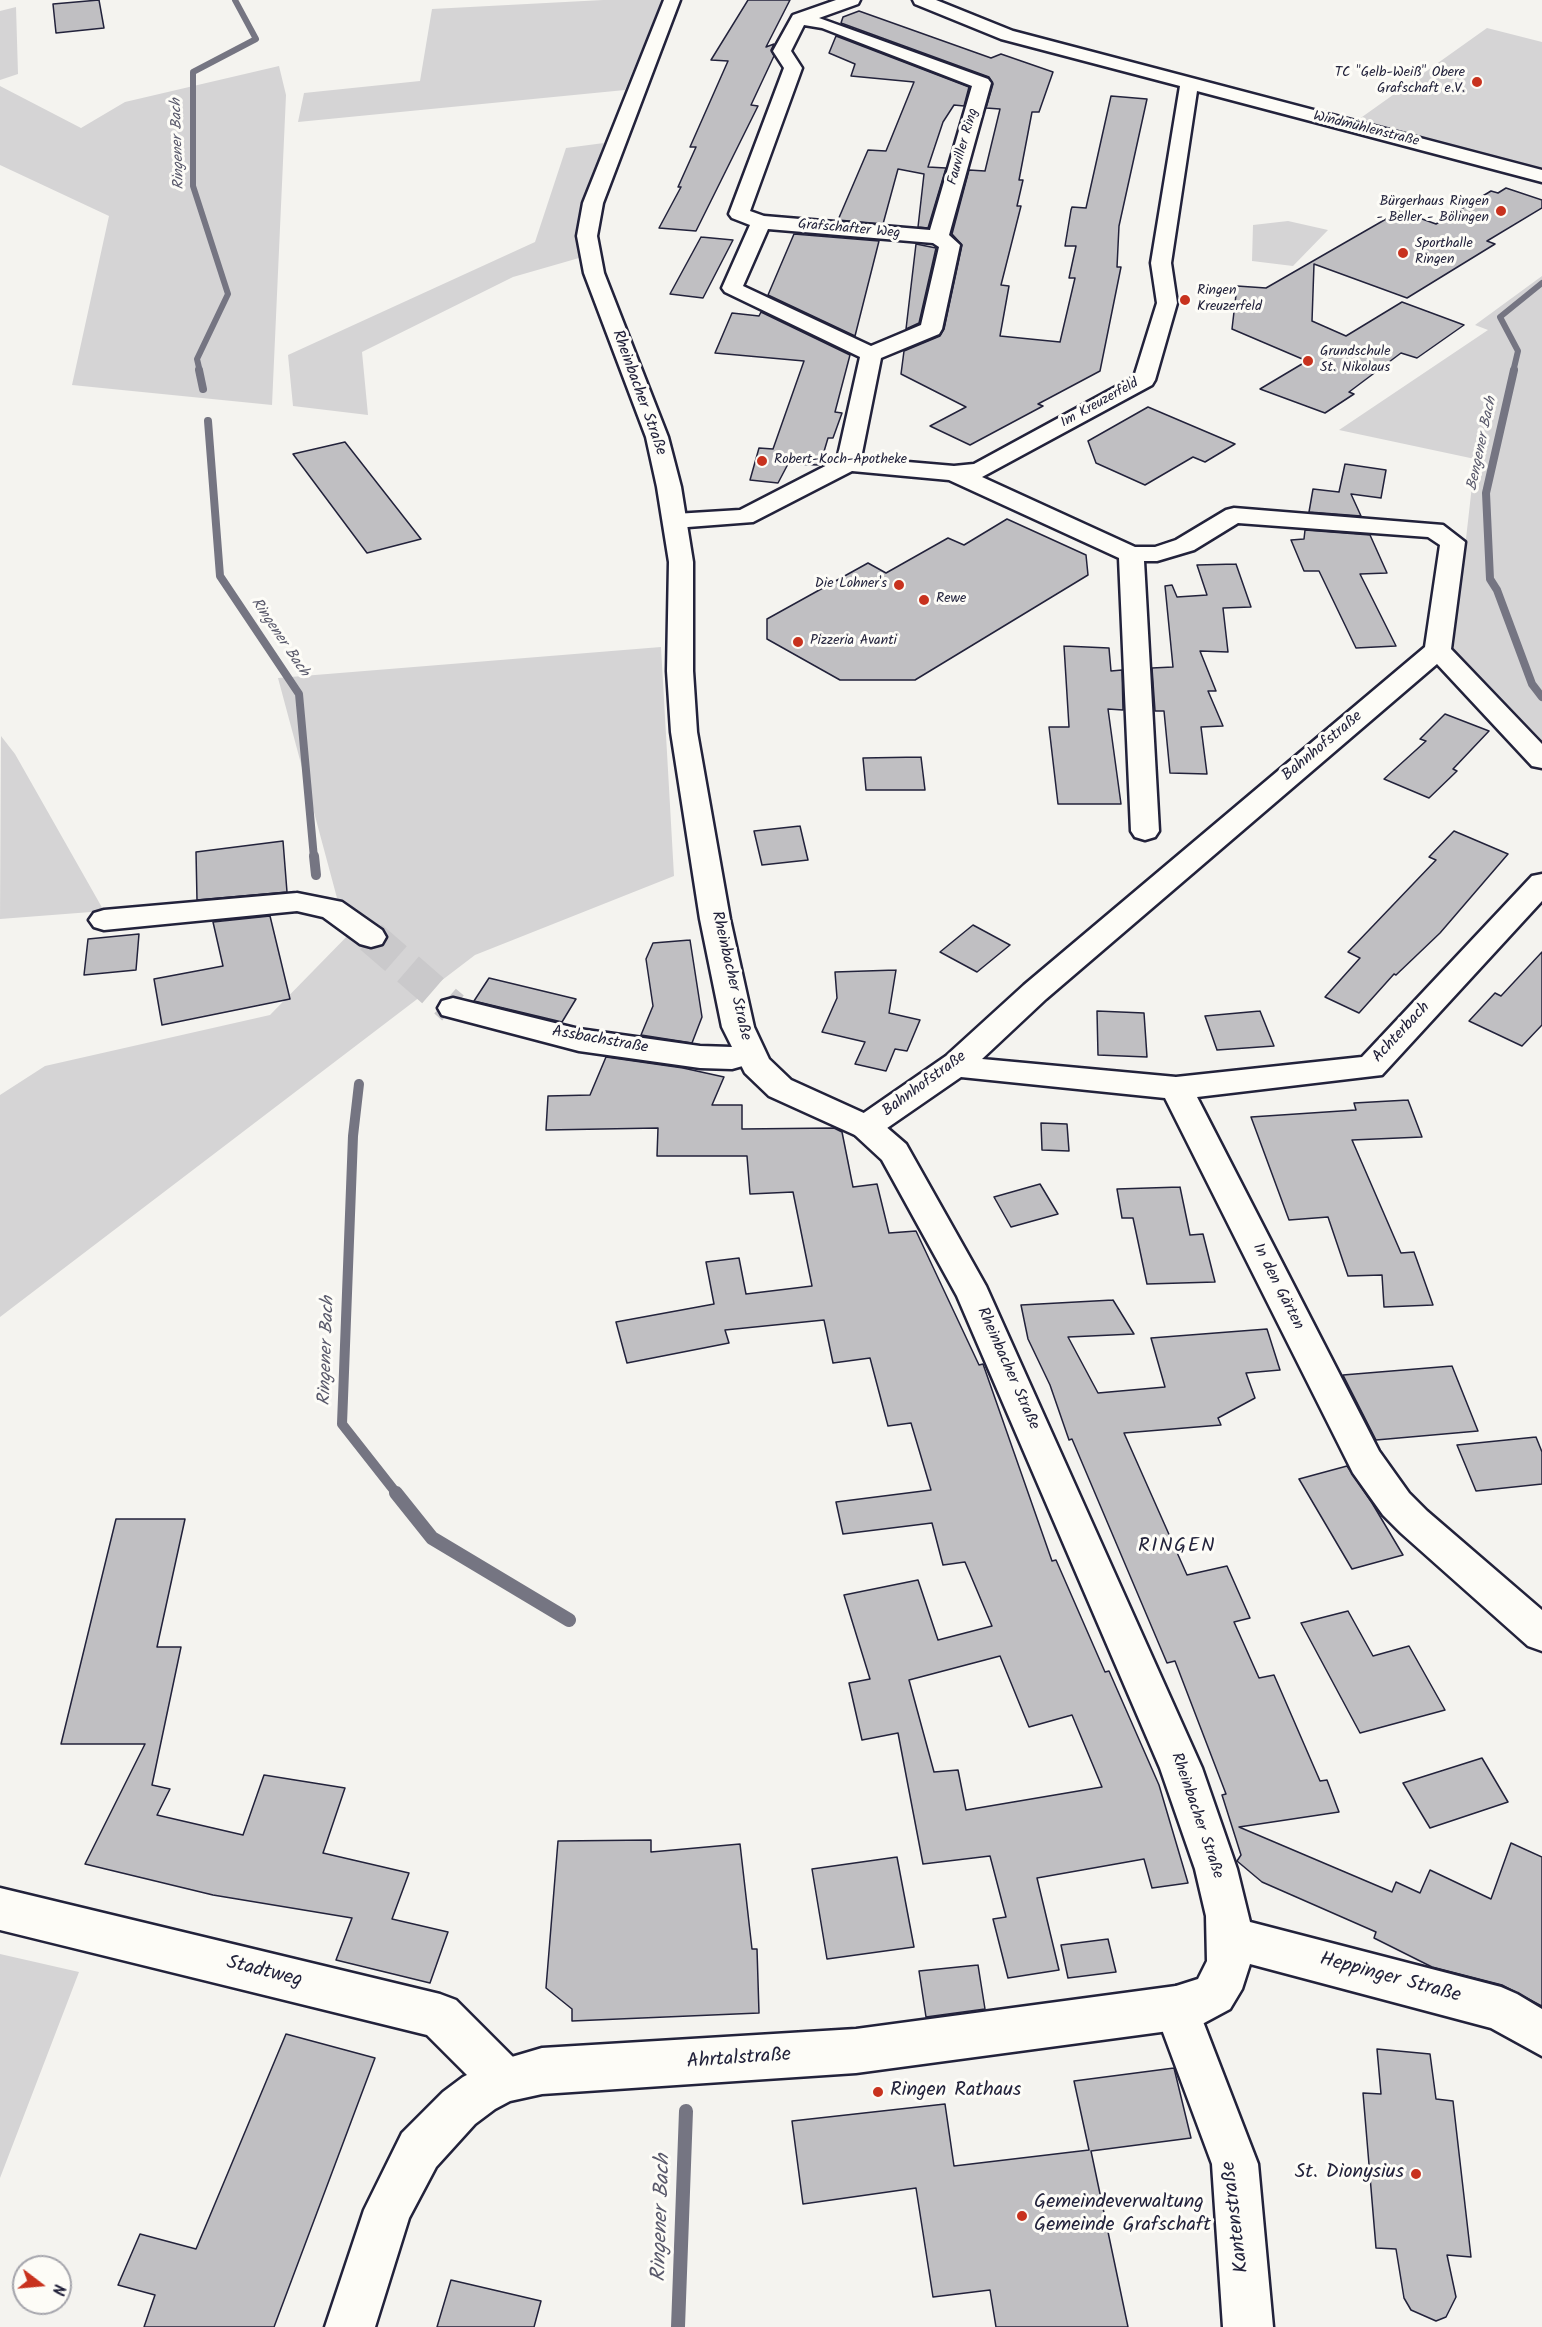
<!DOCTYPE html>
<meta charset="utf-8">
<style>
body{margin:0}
#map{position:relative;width:1542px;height:2327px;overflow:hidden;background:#f4f3ef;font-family:Kalam,sans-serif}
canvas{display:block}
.north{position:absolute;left:12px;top:2255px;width:60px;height:60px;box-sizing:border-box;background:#fdfcf7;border:2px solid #a5a5ac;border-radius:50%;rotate:106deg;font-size:16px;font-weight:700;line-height:24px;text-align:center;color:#22223b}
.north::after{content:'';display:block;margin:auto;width:21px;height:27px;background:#c8321e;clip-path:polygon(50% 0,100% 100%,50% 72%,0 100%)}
</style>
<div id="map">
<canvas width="1542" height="2327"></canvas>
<div class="north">N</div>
</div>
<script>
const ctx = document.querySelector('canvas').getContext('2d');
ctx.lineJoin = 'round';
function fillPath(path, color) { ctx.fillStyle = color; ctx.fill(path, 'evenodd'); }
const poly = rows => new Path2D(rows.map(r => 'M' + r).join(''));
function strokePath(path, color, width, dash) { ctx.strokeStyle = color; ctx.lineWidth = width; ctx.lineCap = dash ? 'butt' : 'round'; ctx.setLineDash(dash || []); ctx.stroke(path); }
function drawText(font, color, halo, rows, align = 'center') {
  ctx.font = font + ' Kalam,sans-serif'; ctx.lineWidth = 6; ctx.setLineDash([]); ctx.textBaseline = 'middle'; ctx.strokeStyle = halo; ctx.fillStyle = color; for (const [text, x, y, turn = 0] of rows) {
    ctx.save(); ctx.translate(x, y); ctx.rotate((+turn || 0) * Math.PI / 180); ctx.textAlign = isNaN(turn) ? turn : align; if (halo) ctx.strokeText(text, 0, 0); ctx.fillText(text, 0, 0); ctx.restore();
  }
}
fillPath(poly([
 [603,0,662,0,625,90,298,122,304,93,420,81,432,9],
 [16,7,18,74,0,80,0,11],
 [1487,28,1542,42,1542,171,1355,122],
 [279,66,286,95,272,405,72,385,109,216,0,165,0,86,81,128,125,102],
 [604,143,578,218,579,258,513,277,362,352,368,415,293,406,288,355,535,242,566,148],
 [1288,221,1328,230,1293,266,1252,261,1253,225],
 [1542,276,1542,749,1453,654,1475,459,1339,430,1488,330,1475,325],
 [661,647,674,876,475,955,0,1317,0,1095,45,1066,270,1015,357,926,337,898,278,678],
 [1,736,15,754,104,911,0,919],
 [0,1954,79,1972,0,2178]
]), '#d5d4d5');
strokePath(poly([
 [200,372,197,359,228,294,193,186,193,72,256,39,235,0],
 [1513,372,1518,351,1500,317,1542,283]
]), '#757582', 6);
strokePath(poly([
 [199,370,203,389],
 [1514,370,1486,493,1490,579,1497,590,1532,684,1542,697],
 [208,421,220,576,299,694,314,858]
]), '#757582', 8);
strokePath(poly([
 [314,856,316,875],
 [359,1084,353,1136,342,1424,397,1494]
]), '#757582', 10);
strokePath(poly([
 [396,1493,432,1538,569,1620],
 [678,2327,686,2111]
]), '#757582', 14);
const building = poly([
 [99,0,104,28,56,33,53,4,99,0],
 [748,0,790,0,766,47,774,44,771,50,774,56,751,105,758,106,696,231,659,228,681,187,678,187,696,147,690,147,728,61,711,60,748,0],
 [859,11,991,58,1001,54,1053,72,1039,112,1032,112,1019,180,1023,180,1017,206,1021,206,1001,285,1009,286,1000,336,1060,342,1075,278,1069,278,1076,246,1065,246,1071,210,1072,207,1086,208,1111,96,1147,99,1119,226,1117,267,1121,267,1100,371,1038,404,1043,406,970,445,930,426,966,407,901,374,904,351,940,336,944,329,962,245,952,234,969,170,985,171,1000,109,986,108,993,84,989,77,841,23,843,17,859,11],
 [836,36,969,87,964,106,954,105,943,122,928,167,946,168,928,228,918,227,924,174,898,169,883,224,838,220,868,150,886,151,914,82,851,76,855,64,829,53,836,36],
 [1506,188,1542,200,1542,208,1487,241,1495,244,1407,298,1314,264,1312,321,1346,336,1402,302,1464,325,1417,358,1401,353,1349,392,1354,394,1325,413,1260,389,1307,361,1232,329,1237,286,1266,288,1400,211,1436,224,1491,191,1498,193,1506,188],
 [794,234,879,241,855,336,768,295,794,234],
 [701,237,733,240,703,298,670,294,701,237],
 [916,244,936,248,919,323,906,329,916,244],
 [761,312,850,355,835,412,842,413,833,438,828,438,820,465,788,464,778,483,750,480,759,448,773,449,804,361,715,353,732,313,759,316,761,312],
 [1148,407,1235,444,1205,462,1193,457,1145,485,1096,463,1088,441,1148,407],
 [345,442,421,539,367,553,293,454,345,442],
 [1345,464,1386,470,1381,498,1351,494,1361,516,1309,512,1313,489,1339,492,1345,464],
 [1007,519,1086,555,1088,575,915,680,840,680,767,639,767,619,868,563,886,573,948,538,964,545,1007,519],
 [1305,530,1370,535,1387,573,1360,574,1396,646,1356,648,1319,571,1304,571,1291,540,1304,539,1305,530],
 [1236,564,1251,607,1223,608,1228,652,1200,651,1216,691,1208,691,1223,726,1201,727,1207,774,1170,773,1164,711,1155,711,1152,668,1173,667,1165,586,1172,585,1177,597,1207,595,1197,565,1236,564],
 [1064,646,1109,648,1111,671,1122,670,1123,710,1108,709,1121,804,1058,804,1049,727,1069,727,1064,646],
 [1445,714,1489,731,1453,769,1457,771,1429,798,1384,779,1426,741,1420,739,1445,714],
 [921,757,925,790,866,790,863,758,921,757],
 [800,826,808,860,762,865,754,831,800,826],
 [1454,831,1508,854,1440,933,1396,975,1394,974,1359,1013,1325,997,1360,958,1348,952,1436,860,1429,857,1454,831],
 [283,841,287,892,197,900,196,852,283,841],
 [270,916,290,999,162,1025,154,979,223,966,213,922,270,916],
 [973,925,1010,945,977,972,940,952,973,925],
 [139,934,136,970,84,975,88,939,139,934],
 [690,940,702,1017,692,1043,641,1035,653,1006,646,959,653,943,690,940],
 [1542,952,1542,1025,1522,1046,1469,1021,1495,993,1501,996,1542,952],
 [896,970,889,1013,920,1020,907,1051,895,1049,886,1071,855,1064,865,1042,822,1032,837,998,835,972,896,970],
 [489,978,576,999,562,1022,474,1001,489,978],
 [1097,1011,1144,1013,1147,1057,1098,1055,1097,1011],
 [1260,1011,1274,1046,1217,1050,1205,1016,1260,1011],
 [606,1057,683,1068,724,1077,712,1105,742,1105,742,1129,834,1128,842,1132,853,1187,877,1184,889,1233,916,1231,979,1365,983,1364,1052,1561,1056,1560,1105,1672,1109,1671,1159,1785,1188,1883,1152,1888,1144,1859,1037,1878,1059,1970,1008,1978,993,1919,1006,1917,990,1856,923,1864,898,1733,862,1740,849,1683,870,1679,844,1595,918,1580,938,1640,992,1626,965,1562,943,1565,932,1523,843,1534,836,1502,931,1490,911,1423,888,1426,870,1358,833,1363,824,1320,725,1330,729,1343,627,1363,616,1322,714,1304,706,1262,739,1258,746,1294,812,1286,793,1192,750,1194,747,1156,657,1156,658,1128,546,1130,548,1096,590,1095,606,1057],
 [1000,1656,1029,1727,1072,1715,1102,1787,966,1810,958,1770,934,1772,909,1680,1000,1656],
 [1408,1100,1422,1137,1352,1140,1401,1253,1414,1252,1433,1305,1384,1307,1382,1275,1348,1276,1328,1217,1289,1220,1251,1117,1356,1110,1354,1103,1408,1100],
 [1041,1123,1067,1124,1069,1151,1042,1150,1041,1123],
 [1040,1184,1058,1214,1011,1227,994,1197,1040,1184],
 [1180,1187,1190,1235,1203,1234,1215,1282,1147,1284,1133,1218,1122,1218,1117,1189,1180,1187],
 [1113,1300,1134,1334,1068,1337,1098,1393,1165,1387,1151,1338,1267,1329,1280,1370,1246,1373,1255,1398,1218,1418,1221,1425,1124,1433,1187,1575,1227,1566,1250,1618,1234,1622,1259,1678,1274,1675,1320,1781,1327,1780,1339,1812,1239,1827,1392,1892,1396,1882,1420,1893,1430,1870,1491,1899,1511,1843,1542,1857,1542,2006,1502,1985,1432,1967,1374,1938,1376,1932,1262,1882,1237,1861,1241,1855,1222,1795,1226,1794,1175,1661,1167,1663,1072,1439,1069,1440,1050,1385,1028,1339,1021,1305,1113,1300],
 [1452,1366,1478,1431,1376,1440,1343,1375,1452,1366],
 [1536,1437,1542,1452,1542,1484,1476,1491,1457,1445,1536,1437],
 [1347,1466,1372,1503,1403,1555,1352,1569,1299,1479,1347,1466],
 [116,1519,185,1519,157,1647,181,1647,152,1785,170,1789,157,1815,243,1835,264,1775,345,1788,323,1853,409,1873,392,1919,448,1932,430,1983,336,1960,352,1918,213,1895,85,1864,145,1744,61,1744,116,1519],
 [1348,1611,1373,1656,1409,1646,1445,1710,1360,1733,1301,1623,1348,1611],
 [1482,1758,1508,1802,1430,1828,1403,1783,1482,1758],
 [651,1840,651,1852,740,1844,752,1949,757,1949,759,2013,572,2021,572,2009,546,1988,558,1841,651,1840],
 [897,1857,914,1947,827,1959,812,1869,897,1857],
 [1108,1939,1116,1972,1068,1978,1061,1945,1108,1939],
 [978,1965,985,2009,926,2017,919,1971,978,1965],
 [286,2034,375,2058,274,2327,144,2327,155,2295,118,2285,140,2234,196,2249,286,2034],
 [1377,2049,1430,2054,1436,2099,1453,2101,1471,2257,1447,2255,1456,2297,1446,2317,1436,2321,1411,2310,1404,2298,1396,2249,1376,2248,1363,2093,1381,2094,1377,2049],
 [1174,2068,1191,2138,1091,2151,1128,2327,996,2327,990,2290,933,2297,916,2188,803,2204,792,2121,945,2104,954,2166,1089,2150,1074,2081,1174,2068],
 [451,2280,541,2301,534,2327,437,2327,451,2280]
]);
fillPath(building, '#c0bfc2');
strokePath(building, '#22223b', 1.5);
strokePath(poly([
 [371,937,453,1008]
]), '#cac9cb', 33, [33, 16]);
const minor = poly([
 [836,0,860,0,858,4,819,18,988,79,991,83,949,235,960,245,942,329,939,334,881,358,861,458,954,466,974,464,1134,377,1157,303,1151,263,1180,86,1001,39,915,4,913,0,936,0,1013,31,1542,170,1542,182,1197,91,1171,263,1177,303,1155,380,1152,385,982,477,1135,547,1155,547,1176,540,1226,510,1234,508,1443,525,1465,542,1451,649,1542,744,1542,768,1532,766,1437,664,1046,999,982,1059,1176,1077,1362,1057,1532,876,1542,874,1542,901,1382,1075,1197,1097,1379,1451,1409,1493,1427,1511,1542,1610,1542,1651,1528,1646,1401,1533,1383,1515,1353,1473,1165,1098,961,1077,877,1135,866,1139,855,1135,850,1127,855,1119,946,1056,1024,985,1425,647,1440,545,1428,537,1238,523,1194,550,1157,561,1144,561,1159,831,1155,837,1145,840,1135,837,1131,831,1119,558,949,480,852,471,753,522,675,528,667,526,663,521,667,516,675,514,740,510,837,460,860,357,725,292,722,288,750,225,732,218,729,214,784,68,773,51,793,15,836,0],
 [804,25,822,28,972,86,930,230,764,216,750,211,802,68,791,51,804,25],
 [768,229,933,243,939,247,921,325,871,346,743,286,768,229],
 [297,893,342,902,382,930,386,937,382,944,371,947,360,944,323,917,297,911,104,930,94,927,89,920,94,913,104,910,297,893],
 [453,998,579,1029,700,1046,732,1047,749,1042,760,1045,765,1053,760,1061,732,1069,700,1068,579,1051,442,1015,438,1008,442,1001,453,998],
 [0,1888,440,1994,456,2000,520,2064,527,2080,520,2096,504,2103,488,2096,427,2035,0,1930,0,1888],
 [1176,1986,1192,1993,1258,2164,1273,2327,1223,2327,1212,2164,1154,2008,1160,1993,1176,1986]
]);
const secondary = poly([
 [664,0,680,0,603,203,597,236,604,273,668,437,681,487,693,562,693,671,697,732,730,919,754,1027,769,1059,791,1080,877,1119,906,1144,986,1286,1202,1768,1237,1869,1250,1922,1501,1987,1517,1994,1542,2009,1542,2056,1491,2028,1250,1964,1242,1989,1230,2009,1204,2023,1176,2030,856,2073,542,2094,510,2101,495,2109,475,2124,436,2167,409,2218,375,2327,325,2327,364,2210,402,2133,443,2092,463,2077,488,2064,542,2048,856,2029,1176,1986,1198,1979,1207,1961,1206,1916,1195,1869,1160,1768,957,1296,882,1160,855,1135,769,1096,745,1073,722,1027,700,919,671,732,667,671,669,562,657,487,646,437,584,273,577,236,583,203,664,0]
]);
strokePath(minor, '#22223b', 5);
strokePath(secondary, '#22223b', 5);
fillPath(minor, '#fdfcf7');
fillPath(secondary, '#fdfcf7');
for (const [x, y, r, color] of [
 [1477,82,6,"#c8321e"],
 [1501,211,6,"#c8321e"],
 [1403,253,6,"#c8321e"],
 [1185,300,6,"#c8321e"],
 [1308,361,6,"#c8321e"],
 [762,461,6,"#c8321e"],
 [899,585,6,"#c8321e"],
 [924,600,6,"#c8321e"],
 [798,642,6,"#c8321e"],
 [878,2092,6,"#c8321e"],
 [1416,2174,6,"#c8321e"],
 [1022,2216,6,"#c8321e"]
]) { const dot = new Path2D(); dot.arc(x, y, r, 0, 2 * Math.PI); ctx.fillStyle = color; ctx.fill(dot); strokePath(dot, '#fdfcf7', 2); }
drawText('14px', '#22223b', '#fdfcf7', [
 ["TC \"Gelb-Weiß\" Obere",1465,74,"right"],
 ["Grafschaft e.V.",1465,90,"right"],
 ["Bürgerhaus Ringen",1489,203,"right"],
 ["- Beller - Bölingen",1489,219,"right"],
 ["Sporthalle",1415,245],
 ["Ringen",1415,261],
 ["Ringen",1197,292],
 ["Kreuzerfeld",1197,308],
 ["Grundschule",1320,353],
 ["St. Nikolaus",1320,369],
 ["Robert-Koch-Apotheke",774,461],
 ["Die Lohner's",887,585,"right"],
 ["Rewe",936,600],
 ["Pizzeria Avanti",810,642]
], 'left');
drawText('14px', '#22223b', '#fdfcf7', [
 ["Windmühlenstraße",1366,130,14],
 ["Fauviller Ring",964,147,-74],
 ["Grafschafter Weg",849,230,5],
 ["Im Kreuzerfeld",1100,404,-29]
]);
drawText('italic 15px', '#59596b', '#fdfcf7', [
 ["Ringener Bach",179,144,-92],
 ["Bengener Bach",1483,444,-78],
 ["Ringener Bach",279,638,56]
]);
drawText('16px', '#22223b', '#fdfcf7', [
 ["Rheinbacher Straße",638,393,70],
 ["Bahnhofstraße",1323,747,-40],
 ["Rheinbacher Straße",730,976,77],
 ["Achterbach",1402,1033,-47],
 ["Assbachstraße",600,1041,10],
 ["Bahnhofstraße",925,1085,-36],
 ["In den Gärten",1277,1287,63],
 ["Rheinbacher Straße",1007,1369,66],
 ["Rheinbacher Straße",1196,1816,71]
]);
drawText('italic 18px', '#59596b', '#fdfcf7', [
 ["Ringener Bach",328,1351,-88]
]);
ctx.letterSpacing = '1.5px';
drawText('20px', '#22223b', '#fdfcf7', [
 ["RINGEN",1177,1548]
]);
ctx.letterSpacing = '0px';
drawText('20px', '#22223b', '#fdfcf7', [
 ["Stadtweg",264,1973,14],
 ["Heppinger Straße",1390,1979,15],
 ["Ahrtalstraße",739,2060,-4],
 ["Kantenstraße",1237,2217,-97]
]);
drawText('20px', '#22223b', '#fdfcf7', [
 ["Ringen Rathaus",890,2092],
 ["St. Dionysius",1404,2174,"right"],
 ["Gemeindeverwaltung",1034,2204],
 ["Gemeinde Grafschaft",1034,2227]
], 'left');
drawText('italic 21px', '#59596b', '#fdfcf7', [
 ["Ringener Bach",663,2218,-88]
]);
</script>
